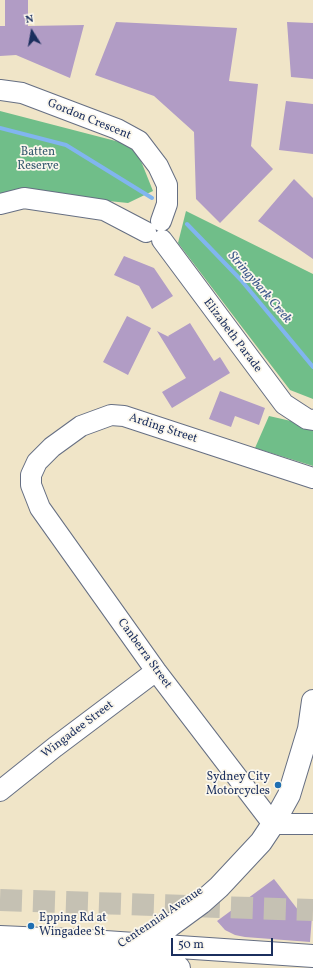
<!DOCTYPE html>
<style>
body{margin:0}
#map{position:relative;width:313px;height:968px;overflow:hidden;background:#f0e5c8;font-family:Vollkorn,serif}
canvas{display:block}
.north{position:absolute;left:12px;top:12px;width:40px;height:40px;-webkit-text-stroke:3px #fbf7ec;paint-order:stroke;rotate:349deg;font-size:11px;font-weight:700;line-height:16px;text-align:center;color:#1b2f5e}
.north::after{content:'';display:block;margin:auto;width:14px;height:18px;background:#1b2f5e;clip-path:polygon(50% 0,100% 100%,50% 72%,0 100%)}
.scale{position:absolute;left:171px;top:938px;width:102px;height:18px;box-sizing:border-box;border:2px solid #1b2f5e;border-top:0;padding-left:5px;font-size:12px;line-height:14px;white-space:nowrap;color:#1b2f5e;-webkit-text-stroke:3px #fbf7ec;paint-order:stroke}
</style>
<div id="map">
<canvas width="313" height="968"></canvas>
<div class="north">N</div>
<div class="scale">50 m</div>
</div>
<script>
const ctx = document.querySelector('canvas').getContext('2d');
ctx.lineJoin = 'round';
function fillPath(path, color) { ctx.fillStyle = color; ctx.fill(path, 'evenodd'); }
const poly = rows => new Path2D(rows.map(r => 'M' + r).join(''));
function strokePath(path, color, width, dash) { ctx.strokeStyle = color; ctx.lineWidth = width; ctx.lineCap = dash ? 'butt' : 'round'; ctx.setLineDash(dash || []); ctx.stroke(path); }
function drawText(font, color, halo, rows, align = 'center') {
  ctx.font = font + ' Vollkorn,serif'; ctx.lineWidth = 3.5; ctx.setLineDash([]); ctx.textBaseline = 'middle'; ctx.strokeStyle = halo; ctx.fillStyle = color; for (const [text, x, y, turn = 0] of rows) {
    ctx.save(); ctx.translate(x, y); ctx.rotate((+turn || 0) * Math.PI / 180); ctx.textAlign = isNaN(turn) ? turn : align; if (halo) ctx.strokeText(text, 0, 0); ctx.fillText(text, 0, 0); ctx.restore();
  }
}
fillPath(poly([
 [0,111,135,146,153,191,128,203,50,195,0,203],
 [186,211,313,274,313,399,290,390,178,243],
 [269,416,313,426,313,466,255,448]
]), '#70be89');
strokePath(poly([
 [0,128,66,145,152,198],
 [187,224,241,280,313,367]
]), '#81b5ef', 4);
fillPath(poly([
 [5,0,28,0,28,26,84,25,70,78,16,55,0,56,0,26,5,26],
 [116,22,237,28,229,81,258,84,251,146,273,169,220,223,196,199,194,132,154,96,95,75],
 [287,22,313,23,313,79,291,77],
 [286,101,313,104,313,154,279,150],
 [294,179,313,198,313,259,258,221],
 [124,256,154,268,173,296,152,309,139,286,114,275],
 [127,316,151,328,128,375,103,362],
 [190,323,214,361,220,357,230,373,172,408,162,392,186,378,157,331,169,337,168,336],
 [220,391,265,408,259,425,235,416,231,427,209,419],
 [274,879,302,915,312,916,310,942,245,937,235,935,225,930,217,921]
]), '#b19cc5');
strokePath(poly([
 [0,900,313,910]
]), '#c5c1b3', 22, [22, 11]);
const minor = poly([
 [0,90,22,93,117,129,139,141,158,166,167,185,167,204,161,221],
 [0,204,24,198,104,210,146,232],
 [162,240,284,404,307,419,313,420],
 [313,478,124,416,111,415,81,426,52,447,37,462,31,475,31,485,40,508,156,671,273,824,313,824],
 [0,791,55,747,156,671]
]);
const major = poly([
 [0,937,90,941,313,956],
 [0,958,71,960,179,968],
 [86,968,123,944],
 [112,968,146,945,171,925,201,903,219,887,261,842,273,824,289,795,309,729,313,701]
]);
strokePath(minor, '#666f83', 22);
strokePath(major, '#666f83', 24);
strokePath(minor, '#fff', 20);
strokePath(major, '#fff', 22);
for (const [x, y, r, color] of [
 [278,785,4,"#1f6fb2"],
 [31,926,4,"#1f6fb2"]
]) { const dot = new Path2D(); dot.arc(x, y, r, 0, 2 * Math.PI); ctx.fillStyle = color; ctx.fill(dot); strokePath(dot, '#fbf7ec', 1.5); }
drawText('12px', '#1b2f5e', '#fbf7ec', [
 ["Gordon Crescent",89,120,22],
 ["Elizabeth Parade",232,336,53],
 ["Arding Street",163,429,18],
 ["Canberra Street",144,654,54],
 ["Wingadee Street",78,730,-37],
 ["Centennial Avenue",161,918,-34]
]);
drawText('12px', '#375b6f', '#fbf7ec', [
 ["Batten",38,153],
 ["Reserve",38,167]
]);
drawText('12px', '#1b2f5e', '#fbf7ec', [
 ["Sydney City",270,778],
 ["Motorcycles",270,792],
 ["Epping Rd at",39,919,"left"],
 ["Wingadee St",39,933,"left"]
], 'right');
drawText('italic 13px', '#3a578a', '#fbf7ec', [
 ["Stringybark Creek",259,288,49]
]);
</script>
